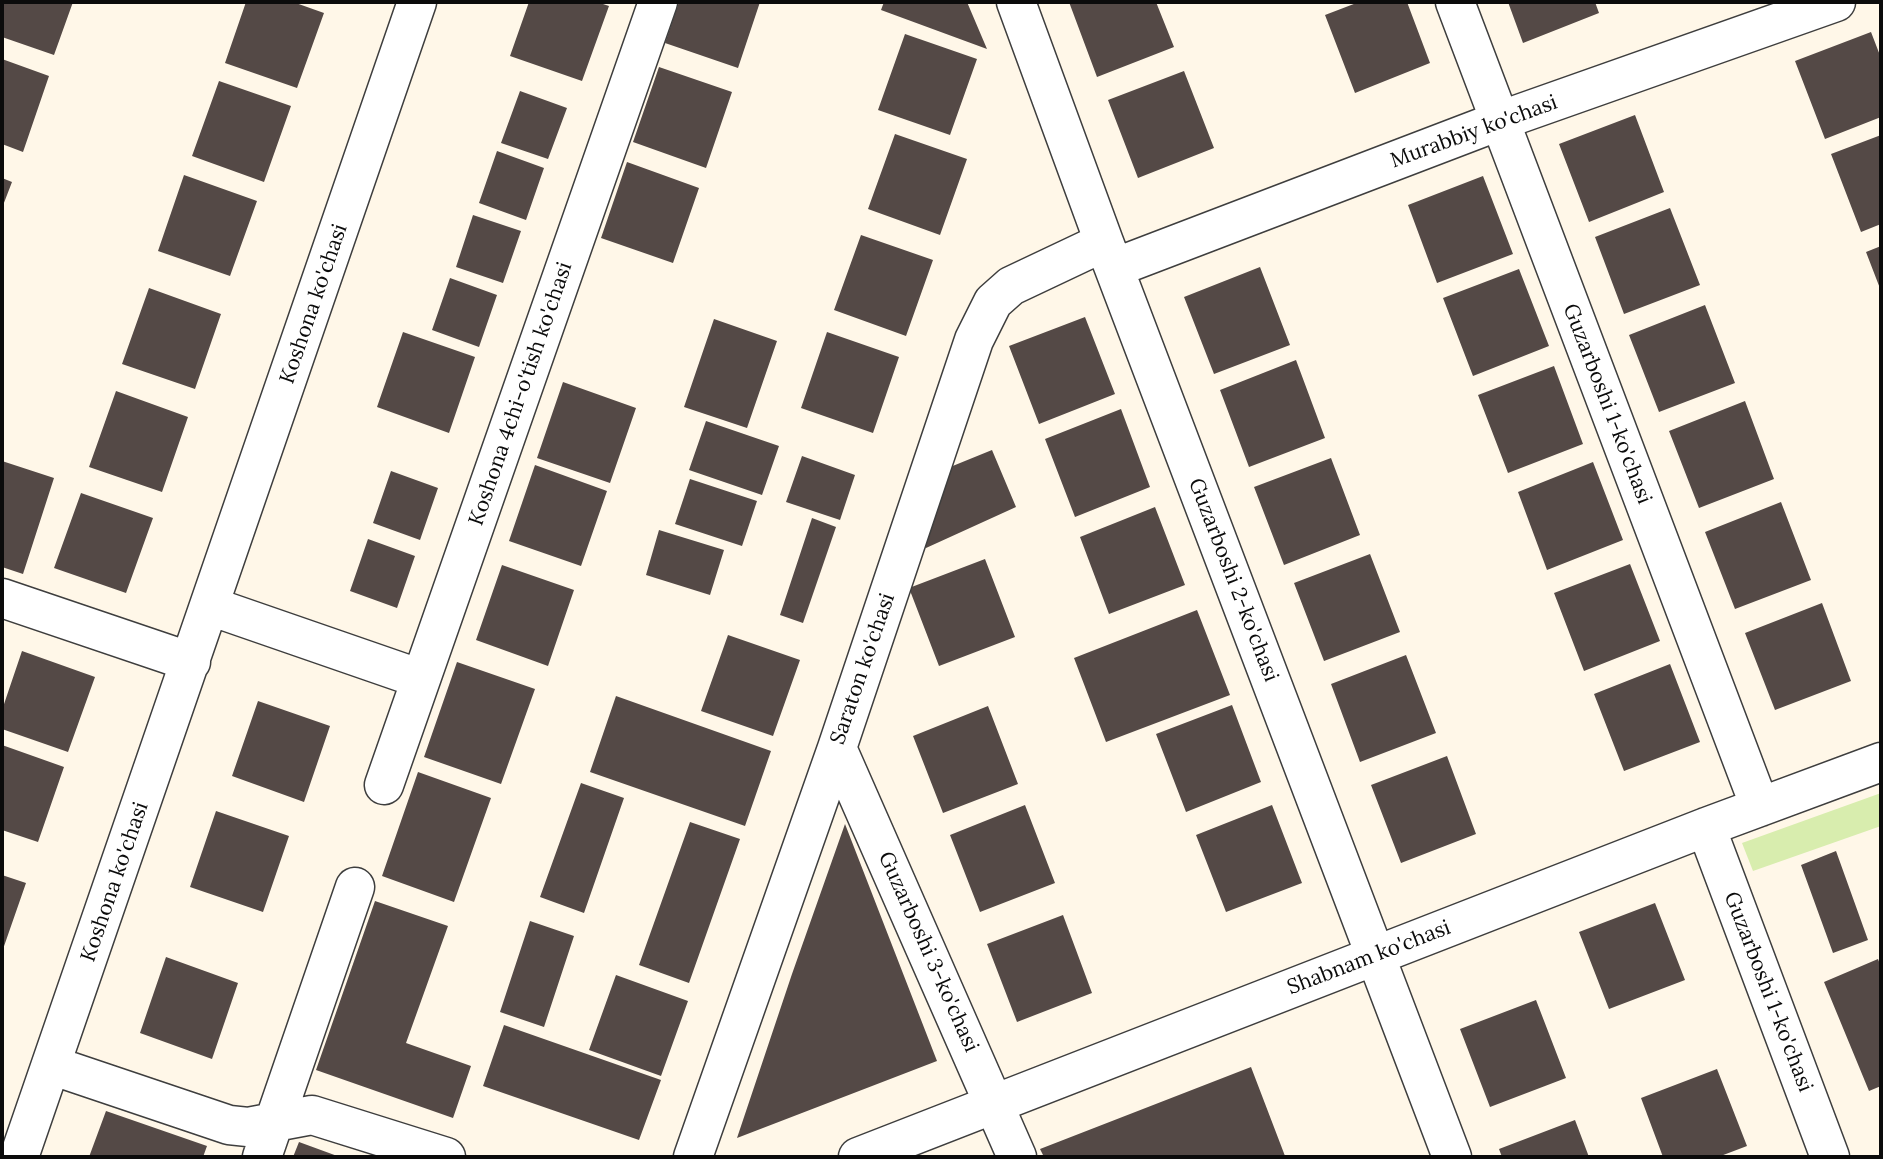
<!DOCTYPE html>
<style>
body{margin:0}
#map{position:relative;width:1883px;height:1159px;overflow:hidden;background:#fff7e8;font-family:Lora,serif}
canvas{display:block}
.frame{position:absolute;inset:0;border:4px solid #0b0b0b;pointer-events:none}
</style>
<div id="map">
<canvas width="1883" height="1159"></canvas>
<div class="frame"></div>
</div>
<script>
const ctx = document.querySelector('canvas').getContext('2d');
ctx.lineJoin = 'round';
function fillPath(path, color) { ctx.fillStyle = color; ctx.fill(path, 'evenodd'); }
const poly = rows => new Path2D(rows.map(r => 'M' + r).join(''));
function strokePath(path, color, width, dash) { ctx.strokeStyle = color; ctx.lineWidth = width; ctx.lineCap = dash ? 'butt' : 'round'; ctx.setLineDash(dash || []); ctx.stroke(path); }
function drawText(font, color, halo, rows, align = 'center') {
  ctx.font = font + ' Lora,serif'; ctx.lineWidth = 7; ctx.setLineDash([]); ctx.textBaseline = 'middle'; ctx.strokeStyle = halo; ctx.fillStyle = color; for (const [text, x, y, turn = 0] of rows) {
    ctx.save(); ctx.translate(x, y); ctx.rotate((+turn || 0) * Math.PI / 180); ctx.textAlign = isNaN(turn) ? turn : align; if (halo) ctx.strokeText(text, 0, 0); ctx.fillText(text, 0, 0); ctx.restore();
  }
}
fillPath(poly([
 [1881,793,1881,826,1753,871,1742,843]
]), '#d8edae');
fillPath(poly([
 [2,2,73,2,54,55,2,37],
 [246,2,293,2,324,13,297,88,225,63],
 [529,2,597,2,609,6,582,81,510,56],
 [679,2,760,2,738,68,665,43],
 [884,2,967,2,987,49,881,10],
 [1069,2,1156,2,1174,47,1097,77],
 [1359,2,1407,2,1430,63,1355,93,1325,15],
 [1508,2,1595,2,1599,13,1523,43],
 [1871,32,1881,58,1881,117,1825,139,1795,61],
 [905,34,977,59,950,135,878,110],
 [2,59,49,76,23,152,2,144],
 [659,67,732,92,706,168,633,142],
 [1184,71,1214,148,1138,178,1108,100],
 [219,81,291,106,264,182,192,156],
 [520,91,567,108,548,159,501,143],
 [1635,115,1664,192,1589,222,1559,144],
 [895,134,967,159,940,235,868,209],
 [1881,135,1881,224,1861,232,1831,154],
 [497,151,544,168,526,220,479,203],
 [627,162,699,188,673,263,601,238],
 [184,175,257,201,230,276,158,251],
 [1483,176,1513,254,1437,283,1408,205],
 [2,178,12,182,2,208],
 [1670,208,1700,285,1624,314,1595,237],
 [473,215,521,231,503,283,456,267],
 [861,235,933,260,906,336,834,310],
 [1881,246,1881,291,1866,252],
 [1260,267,1290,345,1214,374,1184,297],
 [1519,269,1549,346,1473,376,1443,298],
 [450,278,497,295,479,347,432,330],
 [149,288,221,314,195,389,122,364],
 [1705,305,1735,383,1659,412,1629,335],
 [1085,317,1115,394,1039,424,1009,346],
 [714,319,777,341,747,428,684,407],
 [403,332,475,357,449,433,377,407],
 [827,332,899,357,873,433,801,408],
 [1296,360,1325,438,1249,467,1220,390],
 [1554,366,1583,444,1508,473,1478,395],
 [563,382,636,408,610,483,537,458],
 [116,391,188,417,162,492,89,467],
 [1745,401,1774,479,1699,508,1669,431],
 [1121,409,1150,487,1075,517,1045,439],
 [706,421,779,446,762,495,689,470],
 [992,450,1016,507,926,548,917,525,933,474],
 [802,456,855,475,840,520,786,502],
 [1331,458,1360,535,1284,565,1254,487],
 [2,461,54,478,23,574,2,567],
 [1593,462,1623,540,1547,570,1518,492],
 [535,465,607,491,581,566,509,541],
 [391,471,438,488,420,540,373,523],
 [690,479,757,501,742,546,675,524],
 [81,493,153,518,126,593,54,568],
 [1781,502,1811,580,1735,609,1705,532],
 [1155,507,1185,585,1109,614,1080,537],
 [812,518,836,527,803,623,780,615],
 [659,530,724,550,710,595,646,575],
 [368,539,415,556,397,608,350,591],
 [1370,554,1400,632,1324,661,1294,583],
 [985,559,1015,637,939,666,909,588],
 [1630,564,1660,641,1584,671,1554,593],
 [502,565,574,590,548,666,476,640],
 [1822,603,1851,681,1775,710,1745,633],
 [1197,610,1230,695,1106,742,1074,658],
 [728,635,800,660,773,736,701,711],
 [22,651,95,677,68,752,2,729,2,710],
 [1406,655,1436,733,1360,762,1331,684],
 [457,662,535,689,501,784,424,757],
 [1670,664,1700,742,1624,771,1594,694],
 [616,696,771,751,745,826,590,772],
 [258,701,330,726,304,802,232,776],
 [1232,705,1261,782,1186,812,1156,734],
 [988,706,1018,784,943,813,913,736],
 [2,745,64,767,38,842,2,830],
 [1447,756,1476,834,1401,863,1371,785],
 [418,772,491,798,454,902,382,876],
 [581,783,624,798,584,913,540,897],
 [1025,805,1055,883,980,912,950,835],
 [1272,805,1302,883,1226,912,1196,835],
 [216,811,289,836,263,912,190,887],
 [690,822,740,839,689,983,639,965],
 [845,824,937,1061,737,1138,792,974],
 [1836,851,1868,940,1833,953,1801,865],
 [2,875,26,883,2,952],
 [375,901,448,926,406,1043,471,1066,453,1118,316,1070],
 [1655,903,1685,980,1609,1009,1579,932],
 [1063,915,1092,993,1017,1022,987,944],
 [530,921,574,936,544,1027,500,1012],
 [166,957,238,983,212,1059,140,1033],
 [1878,959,1881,967,1881,1086,1869,1091,1824,982],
 [616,975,688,1001,661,1076,589,1050],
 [1536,1000,1566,1078,1490,1107,1460,1029],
 [504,1025,661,1080,639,1140,483,1086],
 [1251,1067,1285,1156,1044,1157,1040,1149],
 [1717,1069,1747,1146,1718,1157,1663,1157,1641,1098],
 [106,1111,207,1146,203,1157,89,1157],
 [1575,1120,1589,1157,1502,1157,1499,1149],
 [299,1142,340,1157,293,1157]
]), '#544946');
const minor = poly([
 [1016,2,1104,242,1452,1157],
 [1455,2,1760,807],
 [1114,268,1499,121,1836,2],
 [2,598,191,662],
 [210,606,421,679],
 [837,748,1017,1157],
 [384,785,658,2],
 [1706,827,1830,1157],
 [51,1065,229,1125,248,1127,312,1115,446,1157],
 [19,1157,417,2],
 [262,1157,355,887],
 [693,1157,837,748,974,340,993,302,1011,286,1104,242],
 [858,1157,1706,827,1881,762]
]);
strokePath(minor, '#3e3e3e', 41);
strokePath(minor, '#fff', 38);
drawText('21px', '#0b0b0b', '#fff', [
 ["Murabbiy ko'chasi",1474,132,-20],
 ["Koshona ko'chasi",314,304,-71],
 ["Koshona 4chi-o'tish ko'chasi",521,394,-71],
 ["Guzarboshi 1-ko'chasi",1607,404,69],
 ["Guzarboshi 2-ko'chasi",1233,580,69],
 ["Saraton ko'chasi",863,669,-71],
 ["Koshona ko'chasi",115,882,-71],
 ["Guzarboshi 3-ko'chasi",928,952,66],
 ["Shabnam ko'chasi",1369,958,-21],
 ["Guzarboshi 1-ko'chasi",1768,992,69]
]);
</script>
